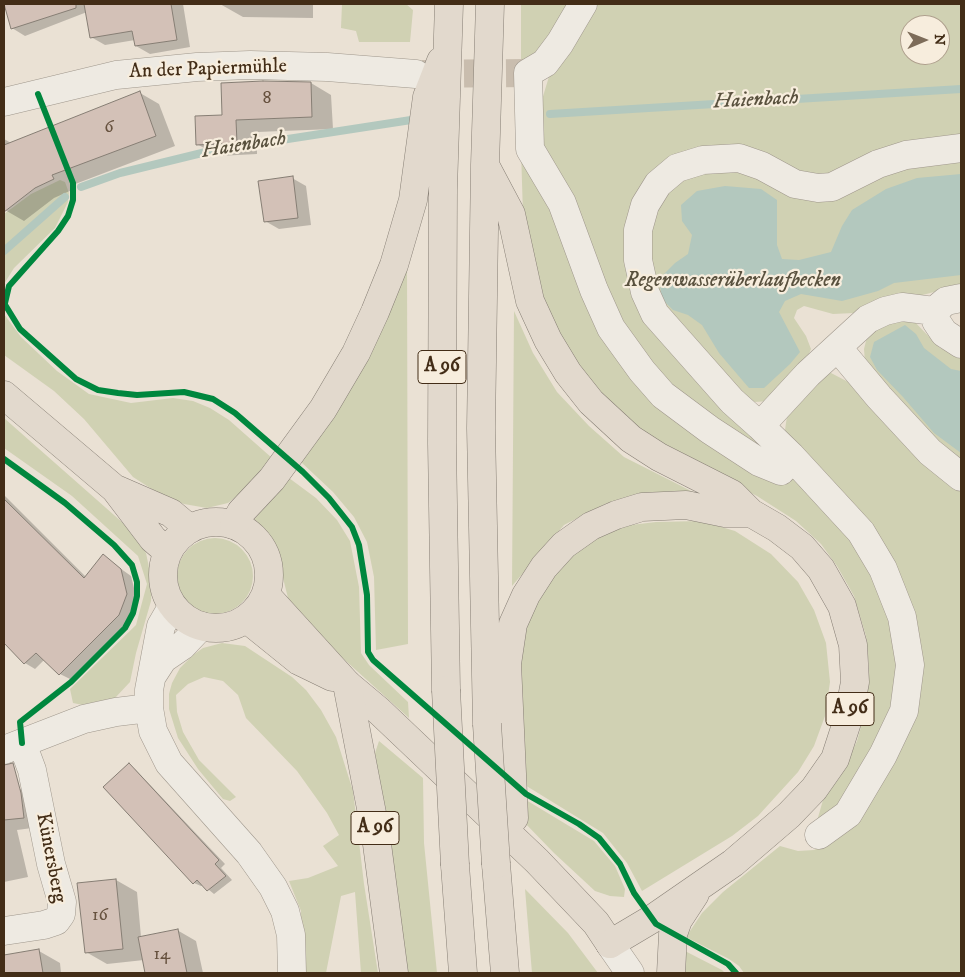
<!DOCTYPE html>
<meta charset="utf-8">
<style>
body{margin:0}
#map{position:relative;width:965px;height:977px;overflow:hidden;background:#eae1d4;font-family:"IM FELL DW Pica",serif}
canvas{display:block}
.frame{position:absolute;inset:0;border:5px solid #432d17;pointer-events:none}
.north{position:absolute;left:900px;top:15px;width:50px;height:50px;box-sizing:border-box;background:#f7eddd;border:1px solid #afa08e;border-radius:50%;rotate:89deg;font-size:14px;font-weight:700;line-height:20px;text-align:center;color:#432d17}
.north::after{content:'';display:block;margin:auto;width:18px;height:22px;background:#7d6c59;clip-path:polygon(50% 0,100% 100%,50% 72%,0 100%)}
</style>
<div id="map">
<canvas width="965" height="977"></canvas>
<div class="frame"></div>
<div class="north">N</div>
</div>
<script>
const ctx = document.querySelector('canvas').getContext('2d');
ctx.lineJoin = 'round';
function fillPath(path, color) { ctx.fillStyle = color; ctx.fill(path, 'evenodd'); }
const poly = rows => new Path2D(rows.map(r => 'M' + r).join(''));
function strokePath(path, color, width, dash) { ctx.strokeStyle = color; ctx.lineWidth = width; ctx.lineCap = dash ? 'butt' : 'round'; ctx.setLineDash(dash || []); ctx.stroke(path); }
function drawText(font, color, halo, rows, align = 'center') {
  ctx.font = font + ' "IM FELL DW Pica",serif'; ctx.lineWidth = 4.5; ctx.setLineDash([]); ctx.textBaseline = 'middle'; ctx.strokeStyle = halo; ctx.fillStyle = color; for (const [text, x, y, turn = 0] of rows) {
    ctx.save(); ctx.translate(x, y); ctx.rotate((+turn || 0) * Math.PI / 180); ctx.textAlign = isNaN(turn) ? turn : align; if (halo) ctx.strokeText(text, 0, 0); ctx.fillText(text, 0, 0); ctx.restore();
  }
}
fillPath(poly([
 [342,4,406,4,413,10,410,42,359,42,356,31,341,28],
 [521,4,575,4,550,44,521,64],
 [594,4,961,4,961,137,825,178,675,159,631,269,778,459,725,434,634,353,537,136,537,116,551,70],
 [910,25,940,25,940,55,910,55],
 [521,150,623,353,790,472,858,538,901,641,899,705,844,803,817,821,823,800,840,777,857,741,866,709,869,667,866,636,854,596,837,566,821,544,796,521,757,496,663,448,605,400,568,350,536,284,523,215],
 [961,156,961,288,934,292,854,313,833,314,804,306,797,310,794,318,806,336,811,349,805,363,769,401,755,402,736,393,663,312,644,245,666,189,683,175,732,165,780,184,868,177],
 [60,180,65,182,69,193,68,202,55,228,14,268,4,284,4,214,31,194],
 [407,264,408,644,376,650,374,577,367,542,354,517,333,492,301,462],
 [514,311,533,353,557,392,589,426,624,457,699,495,648,493,605,504,564,525,512,586],
 [4,314,21,337,57,371,89,394,131,403,173,398,193,401,210,408,229,420,272,458,244,490,228,503,207,508,184,504,161,495,133,477,84,419,54,391,4,355],
 [909,316,940,348,961,355,961,463,957,462,865,362,864,349,868,333,889,319],
 [831,373,856,386,961,486,961,973,744,973,739,966,729,959,686,937,702,913,723,892,780,846,798,851,814,850,832,839,858,812,915,638,791,445,785,430,787,416,820,376],
 [4,418,131,530,146,553,152,582,151,601,136,653,130,682,115,698,88,706,73,703,70,689,136,625,147,584,138,556,72,496,4,448],
 [289,478,316,498,337,520,350,541,359,587,361,653,369,665,408,702,409,718,316,634,289,602,274,542,266,531,253,521],
 [701,521,735,531,771,554,798,582,814,610,826,643,830,682,825,716,814,746,798,772,758,816,732,836,642,891,627,863,603,833,520,782,518,661,526,621,546,581,574,551,614,527,656,522],
 '177 576a38 38 0 1 1 76 0a38 38 0 1 1-76 0Z',
 [222,643,245,646,292,677,306,690,321,710,336,737,353,791,364,884,378,973,361,973,355,892,341,896,326,973,301,973,301,911,289,881,308,878,338,866,323,846,339,835,327,813,297,771,246,718,238,695,223,681,204,677,188,684,176,695,177,712,183,732,199,760,236,797,230,801,223,799,198,769,178,738,169,709,169,694,172,683,180,668,193,655,203,648],
 [379,741,423,778,424,843,437,973,403,973,375,753],
 [521,797,594,841,615,866,625,889,624,897,610,896,595,891,554,853,522,820],
 [525,889,568,933,598,973,532,973],
 [685,951,722,970,725,973,683,973]
]), '#d0d1b3');
fillPath(poly([
 [961,174,961,275,894,283,878,291,842,301,801,294,785,301,779,312,800,352,790,364,764,388,749,388,719,353,702,325,688,315,673,310,662,299,659,279,675,263,688,254,692,235,682,221,681,205,697,191,725,186,761,189,777,200,777,245,782,259,799,260,831,252,842,226,852,210,886,189,917,178],
 [905,325,916,334,924,348,951,369,961,371,961,453,934,433,903,397,877,370,870,357,874,342]
]), '#b3c8be');
fillPath(poly([
 [4,4,183,4,190,47,150,54,136,46,135,40,105,45,91,37,87,12,25,36,12,28],
 [220,4,313,4,313,18,243,17],
 [311,83,331,95,333,129,257,132,257,154,218,156,197,144,224,116],
 [140,93,159,104,175,146,70,186,72,190,54,198,24,221,5,210,4,139,11,143],
 [292,178,306,186,311,225,279,229,265,221],
 [4,495,86,577,103,556,131,576,137,600,129,621,70,679,60,674,45,659,35,669,25,663,4,641],
 [129,765,135,769,225,864,221,868,232,880,214,894,203,885,201,886,194,883],
 [4,781,36,797,40,827,17,830,28,877,4,882],
 [116,880,137,892,141,937,177,930,196,941,203,973,146,973,144,960,107,964,86,952],
 [39,951,60,963,61,973,4,973,4,956]
]), '#0003');
strokePath(poly([
 [550,114,961,89],
 [81,187,120,173,210,151,411,120],
 [4,251,65,197]
]), '#b3c8be', 8);
const building = poly([
 [4,4,76,4,76,8,11,29,4,4],
 [84,4,171,4,177,40,135,46,132,31,90,38,84,4],
 [263,81,311,82,312,117,236,120,237,143,196,145,195,116,222,115,221,83,263,81],
 [140,91,156,136,52,175,54,179,35,188,4,212,4,145,140,91],
 [293,176,298,218,264,222,258,181,293,176],
 [4,499,84,578,103,554,121,569,127,594,119,615,59,675,36,653,24,664,4,643,4,499],
 [13,763,21,793,24,818,4,820,4,765,13,763],
 [129,763,219,860,215,864,226,876,207,891,197,880,193,884,103,787,129,763],
 [116,879,123,949,85,953,77,883,116,879],
 [178,929,187,973,145,973,138,937,178,929],
 [39,949,43,973,4,973,4,955,39,949]
]);
fillPath(building, '#d3c1b7');
strokePath(building, '#867e74', 1);
strokePath(poly([
 [422,74,528,73]
]), '#c9bdae', 28, [28, 14]);
const minor = poly([
 [583,4,560,43,545,63,528,73,530,149,562,203,594,290,611,328,642,371,663,395,710,430,759,462,781,471,791,456,760,426],
 [4,102,116,75,197,67,250,65,327,67,416,74],
 [961,148,906,155,878,164,832,187,818,188,795,184,762,166,739,158,703,160,677,168,658,184,645,205,638,230,638,260,645,292,655,314,732,401,760,426,808,374,868,319,885,311,902,307,934,311,946,301,961,298],
 [934,311,936,321,944,333,961,344],
 [838,348,879,397,930,452,961,477],
 [791,456,861,532,883,569,902,617,910,665,904,711,883,755,848,814,819,835],
 [172,607,161,626,149,690,149,708,153,731,169,763,249,853,273,887,285,911,291,935,292,973],
 [152,676,163,659,182,646,201,626],
 [4,750,84,719,116,712,149,708],
 [4,931,44,925,56,921,61,914,62,902,51,864,32,770,22,743],
 [610,944,630,973]
]);
const major = poly([
 [4,395,115,489,153,539,168,552],
 [116,489,171,513,190,529],
 '163 575a53 53 0 1 1 106 0a53 53 0 1 1-106 0Z',
 [266,595,347,684,378,710,537,861,596,923,610,944],
 [247,619,299,661,332,677]
]);
const highway = poly([
 [485,165,511,214,530,301,548,340,568,373,591,402,631,439,659,457,732,494,751,513,777,528,802,547,821,569,842,606,853,645,855,682,848,719,835,759,814,789,789,815,733,863,652,919,610,944],
 [234,525,241,512,272,479,323,409,356,353,375,312,394,265,413,200,427,97,441,61],
 [347,684,375,829,394,973],
 [446,690,442,443,443,189,449,4],
 [487,724,481,428,485,165,490,4],
 [514,818,507,664,513,624,526,595,544,567,564,545,591,526,616,515,642,507,686,505,725,513,751,513],
 [496,864,505,973],
 [455,865,463,973],
 [671,973,673,934,678,920,695,894]
]);
strokePath(minor, '#9f978c', 29);
strokePath(major, '#867e74', 29);
strokePath(highway, '#867e74', 29);
strokePath(minor, '#eeeae2', 28);
strokePath(major, '#e2d9cd', 28);
strokePath(highway, '#e2d9cd', 28);
const highwayBridge = poly([
 [446,690,455,865],
 [487,724,496,864]
]);
strokePath(highwayBridge, '#867e74', 29, []);
strokePath(highwayBridge, '#e2d9cd', 28);
strokePath(poly([
 [4,303,20,329,76,379,98,390,118,393,137,395,184,392,213,399,235,413,303,472,329,498,352,527,359,545,367,595,368,652,373,660,526,794,579,824,599,838,620,864,634,893,656,924,728,964,736,973],
 [5,303,9,286,58,231,68,216,73,200,73,183,38,94],
 [4,459,65,503,114,545,132,565,137,582,137,596,133,613,125,628,71,682,20,722,22,743]
]), '#00873e', 6);
drawText('18px', '#67523f', null, [
 ["8",267,99],
 ["6",109,128],
 ["16",100,916],
 ["14",162,955]
]);
for (const [x, y, w] of [
 [442,367,48],
 [850,709,48],
 [375,828,48]
]) { const box = new Path2D(); box.roundRect(x - w / 2, y - 16.5, w, 33, 4); ctx.fillStyle = '#f7eddd'; ctx.fill(box); strokePath(box, '#432d17', 1); }
drawText('bold 19px', '#432d17', null, [
 ["A 96",442,367],
 ["A 96",850,709],
 ["A 96",375,828]
]);
drawText('20px', '#432d17', '#f7eddd', [
 ["An der Papiermühle",208,70,-2],
 ["Künersberg",50,858,79]
]);
drawText('italic 21px', '#59513e', '#f7eddd', [
 ["Haienbach",756,101,-3],
 ["Haienbach",244,146,-9],
 ["Regenwasserüberlaufbecken",733,282]
]);
</script>
